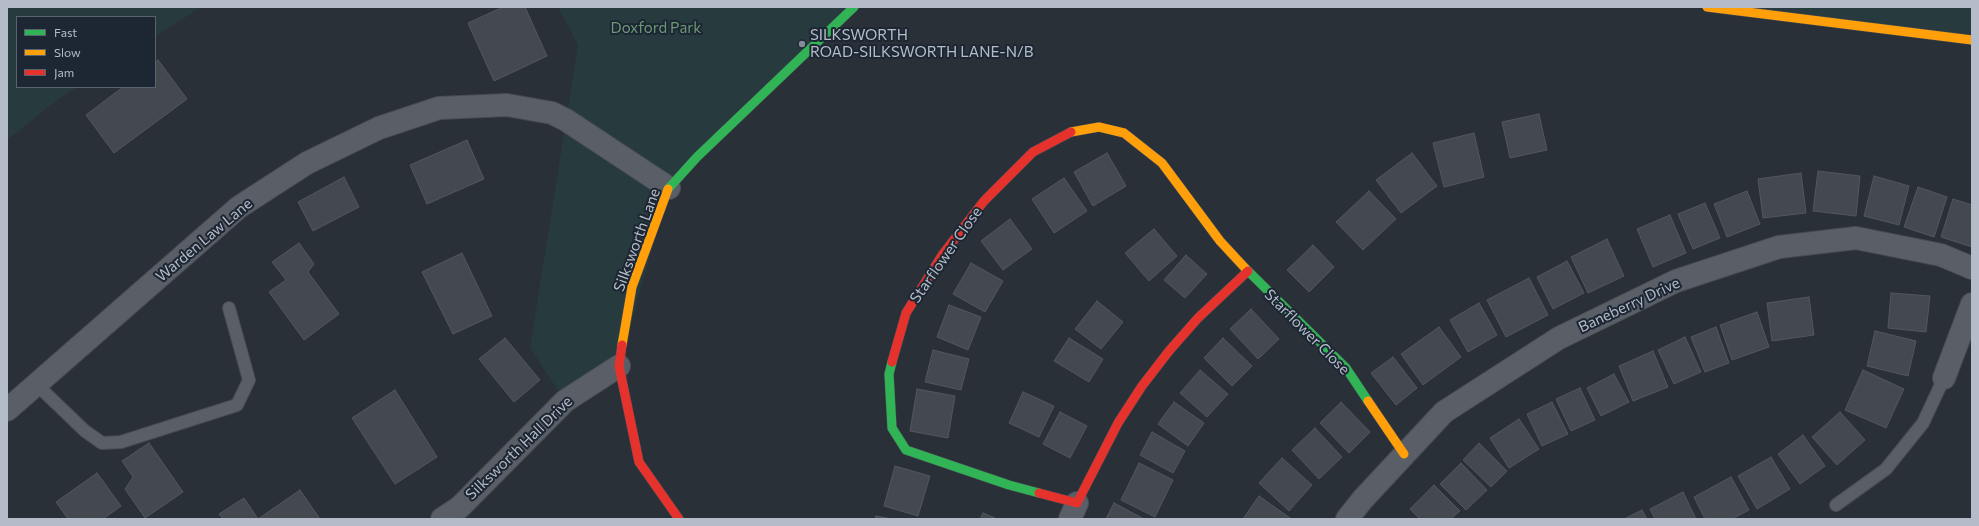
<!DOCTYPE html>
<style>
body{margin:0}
#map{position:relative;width:1979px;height:526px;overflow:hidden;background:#2a3038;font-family:Commissioner,sans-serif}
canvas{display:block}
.frame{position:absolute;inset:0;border:8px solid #b4bcc9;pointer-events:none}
.legend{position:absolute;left:16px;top:16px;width:140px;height:72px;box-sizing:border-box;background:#1d2633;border:1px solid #59626f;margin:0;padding:5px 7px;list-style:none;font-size:12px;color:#b4bcc9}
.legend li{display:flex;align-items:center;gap:8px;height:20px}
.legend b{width:20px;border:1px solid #59626f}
</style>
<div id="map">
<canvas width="1979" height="526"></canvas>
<div class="frame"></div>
<ul class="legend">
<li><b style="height:5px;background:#30b455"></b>Fast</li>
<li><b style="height:5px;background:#ff9f0a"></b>Slow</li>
<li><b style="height:5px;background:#e5322d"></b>Jam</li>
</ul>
</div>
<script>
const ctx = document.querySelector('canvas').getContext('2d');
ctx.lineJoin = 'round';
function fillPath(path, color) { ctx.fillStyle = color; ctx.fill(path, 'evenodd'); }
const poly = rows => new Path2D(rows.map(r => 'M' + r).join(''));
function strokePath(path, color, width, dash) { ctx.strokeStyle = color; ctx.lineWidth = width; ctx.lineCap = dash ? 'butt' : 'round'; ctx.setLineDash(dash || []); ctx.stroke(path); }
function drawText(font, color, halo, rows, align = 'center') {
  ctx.font = font + ' Commissioner,sans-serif'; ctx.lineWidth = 4; ctx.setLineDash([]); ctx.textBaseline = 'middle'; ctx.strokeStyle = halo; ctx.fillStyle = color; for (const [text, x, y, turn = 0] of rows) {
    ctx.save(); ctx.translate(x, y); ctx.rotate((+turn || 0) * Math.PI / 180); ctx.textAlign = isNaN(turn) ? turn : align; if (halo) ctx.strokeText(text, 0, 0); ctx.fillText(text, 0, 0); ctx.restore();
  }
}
fillPath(poly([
 [7,7,201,7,155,37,155,17,17,17,17,87,77,87,56,101,7,140],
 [558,7,854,7,669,188,619,366,565,401,530,348,578,45],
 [1707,7,1972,7,1972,40]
]), '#273a3e');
const building = poly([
 [503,7,525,7,547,56,494,81,468,23,503,7],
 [158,60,187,99,114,153,86,115,123,87,155,87,155,63,158,60],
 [1539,114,1547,150,1510,158,1502,122,1539,114],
 [1474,133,1484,177,1444,187,1433,143,1474,133],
 [467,140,484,179,427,204,410,165,467,140],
 [1107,153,1126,186,1093,206,1074,172,1107,153],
 [1412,153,1437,186,1401,213,1376,180,1412,153],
 [1818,171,1860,176,1856,216,1813,211,1818,171],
 [1801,173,1806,213,1763,218,1758,179,1801,173],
 [1874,176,1909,186,1899,225,1864,216,1874,176],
 [344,177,359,207,313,231,298,202,344,177],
 [1064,178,1087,211,1054,233,1032,199,1064,178],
 [1918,187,1947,197,1934,237,1904,227,1918,187],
 [1369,191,1396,219,1363,250,1336,222,1369,191],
 [1747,191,1760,224,1727,237,1714,204,1747,191],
 [1953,199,1972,205,1972,247,1941,237,1953,199],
 [1705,203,1720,238,1693,249,1678,214,1705,203],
 [1670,215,1686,253,1653,267,1637,229,1670,215],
 [1010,219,1032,249,1003,270,981,241,1010,219],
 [1154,229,1177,256,1149,281,1125,253,1154,229],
 [1607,239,1624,276,1588,293,1571,257,1607,239],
 [299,243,314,264,308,272,339,314,304,340,269,292,286,280,272,262,299,243],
 [1313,245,1334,267,1309,292,1287,270,1313,245],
 [462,253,492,316,453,334,422,272,462,253],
 [1186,255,1207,274,1185,298,1164,280,1186,255],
 [1567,261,1584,293,1553,309,1537,277,1567,261],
 [971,263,1003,281,985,312,953,294,971,263],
 [1529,278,1548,315,1506,337,1487,300,1529,278],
 [1891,293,1930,296,1926,332,1888,328,1891,293],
 [1809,297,1814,335,1772,341,1767,303,1809,297],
 [1097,301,1123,322,1101,349,1075,329,1097,301],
 [1479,303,1497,335,1468,352,1450,320,1479,303],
 [949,305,981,317,968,350,937,337,949,305],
 [1251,309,1279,339,1258,359,1230,329,1251,309],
 [1757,312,1769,347,1732,360,1720,325,1757,312],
 [1439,327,1461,357,1423,385,1401,354,1439,327],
 [1716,327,1729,363,1705,372,1691,337,1716,327],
 [1875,331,1916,341,1908,376,1867,366,1875,331],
 [1685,337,1701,372,1674,384,1658,350,1685,337],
 [505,338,540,380,514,402,479,359,505,338],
 [1069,338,1103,359,1089,382,1054,361,1069,338],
 [1223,338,1252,366,1232,386,1204,358,1223,338],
 [933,350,969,359,961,390,925,382,933,350],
 [1653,351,1668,387,1633,401,1619,366,1653,351],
 [1393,357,1417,388,1396,405,1371,373,1393,357],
 [1200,370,1228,394,1207,417,1180,393,1200,370],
 [1863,370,1904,389,1886,428,1845,410,1863,370],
 [1614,374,1629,402,1601,416,1587,388,1614,374],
 [1580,388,1595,420,1571,431,1556,399,1580,388],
 [917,389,955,396,948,438,910,431,917,389],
 [395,390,437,457,395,484,352,418,395,390],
 [1023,392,1054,406,1039,437,1009,423,1023,392],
 [1174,402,1204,423,1188,446,1158,424,1174,402],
 [1341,402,1370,432,1349,453,1320,423,1341,402],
 [1552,402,1568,434,1542,446,1527,414,1552,402],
 [1060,412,1087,426,1070,458,1043,444,1060,412],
 [1840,412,1865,440,1837,465,1812,437,1840,412],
 [1519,419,1539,449,1509,468,1490,438,1519,419],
 [1315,428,1342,457,1319,479,1292,450,1315,428],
 [1152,432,1185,451,1173,473,1140,455,1152,432],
 [1803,435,1825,466,1800,484,1778,454,1803,435],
 [149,443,183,492,145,518,125,489,133,477,122,461,149,443],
 [1479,443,1507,471,1491,487,1463,460,1479,443],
 [1771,457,1790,489,1757,509,1738,476,1771,457],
 [1282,458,1312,485,1289,511,1259,483,1282,458],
 [1139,463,1173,480,1155,517,1121,500,1139,463],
 [1461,463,1487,490,1466,510,1440,484,1461,463],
 [895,466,930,476,918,516,884,506,895,466],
 [97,473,121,506,103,519,68,519,56,502,97,473],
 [1731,477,1749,510,1732,519,1705,519,1694,497,1731,477],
 [1434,485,1460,511,1451,519,1420,519,1410,509,1434,485],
 [300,490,320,519,223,519,219,514,244,498,258,519,300,490],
 [1683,492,1696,519,1655,519,1650,509,1683,492],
 [1259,496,1290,518,1290,519,1243,519,1259,496],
 [1114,503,1144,519,1106,519,1114,503],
 [1642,510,1647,519,1624,519,1642,510],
 [983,513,997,519,980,519,983,513],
 [876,516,892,519,875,519,876,516]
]);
fillPath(building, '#444950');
strokePath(building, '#52575f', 1);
const lane = poly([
 [37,385,85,431,102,443,121,442,237,405,249,380,229,308],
 [1836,505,1886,469,1923,423,1944,378]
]);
const street = poly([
 [1944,378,1972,304],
 [7,410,239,207,307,163,379,128,439,108,507,105,552,113,566,120,669,188],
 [442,519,460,507,565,401,619,366],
 [1070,519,1077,503],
 [1347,519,1363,499,1444,412,1559,338,1676,281,1779,247,1856,238,1941,255,1972,268]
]);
const fast = poly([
 [668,189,697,157,854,7],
 [1245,268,1346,368,1368,401],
 [892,362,889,374,892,428,906,450,1009,485,1039,493]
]);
const slow = poly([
 [1707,7,1972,40],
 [1071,132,1099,127,1124,133,1162,163,1220,241,1245,268],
 [622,345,632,287,668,189],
 [1368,401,1404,454]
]);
const jam = poly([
 [622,345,619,366,639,462,679,519],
 [892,362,906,313,943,254,984,201,1033,152,1071,132],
 [1039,493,1077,503,1118,423,1142,386,1169,351,1198,318,1248,271]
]);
strokePath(lane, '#484c53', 14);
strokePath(street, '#484c53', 24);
strokePath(fast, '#484c53', 10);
strokePath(slow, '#484c53', 10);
strokePath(jam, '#484c53', 10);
strokePath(lane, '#5a5e66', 12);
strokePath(street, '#5a5e66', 22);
strokePath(fast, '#30b455', 9);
strokePath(slow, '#ff9f0a', 9);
strokePath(jam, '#e5322d', 9);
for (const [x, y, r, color] of [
 [802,44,4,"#848b96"]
]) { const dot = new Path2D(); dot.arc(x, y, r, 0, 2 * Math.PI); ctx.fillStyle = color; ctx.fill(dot); strokePath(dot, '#1d2633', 1.5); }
drawText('15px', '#6b9a76', '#1d2633', [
 ["Doxford Park",656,28]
]);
drawText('15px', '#b4bcc9', '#1d2633', [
 ["SILKSWORTH",810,35],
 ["ROAD-SILKSWORTH LANE-N/B",810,52]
], 'left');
drawText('15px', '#b4bcc9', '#1d2633', [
 ["Warden Law Lane",204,240,-40],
 ["Silksworth Lane",637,240,-70],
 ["Starflower Close",946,255,-55],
 ["Baneberry Drive",1629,305,-25],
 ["Starflower Close",1307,332,45],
 ["Silksworth Hall Drive",519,448,-44]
]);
</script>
